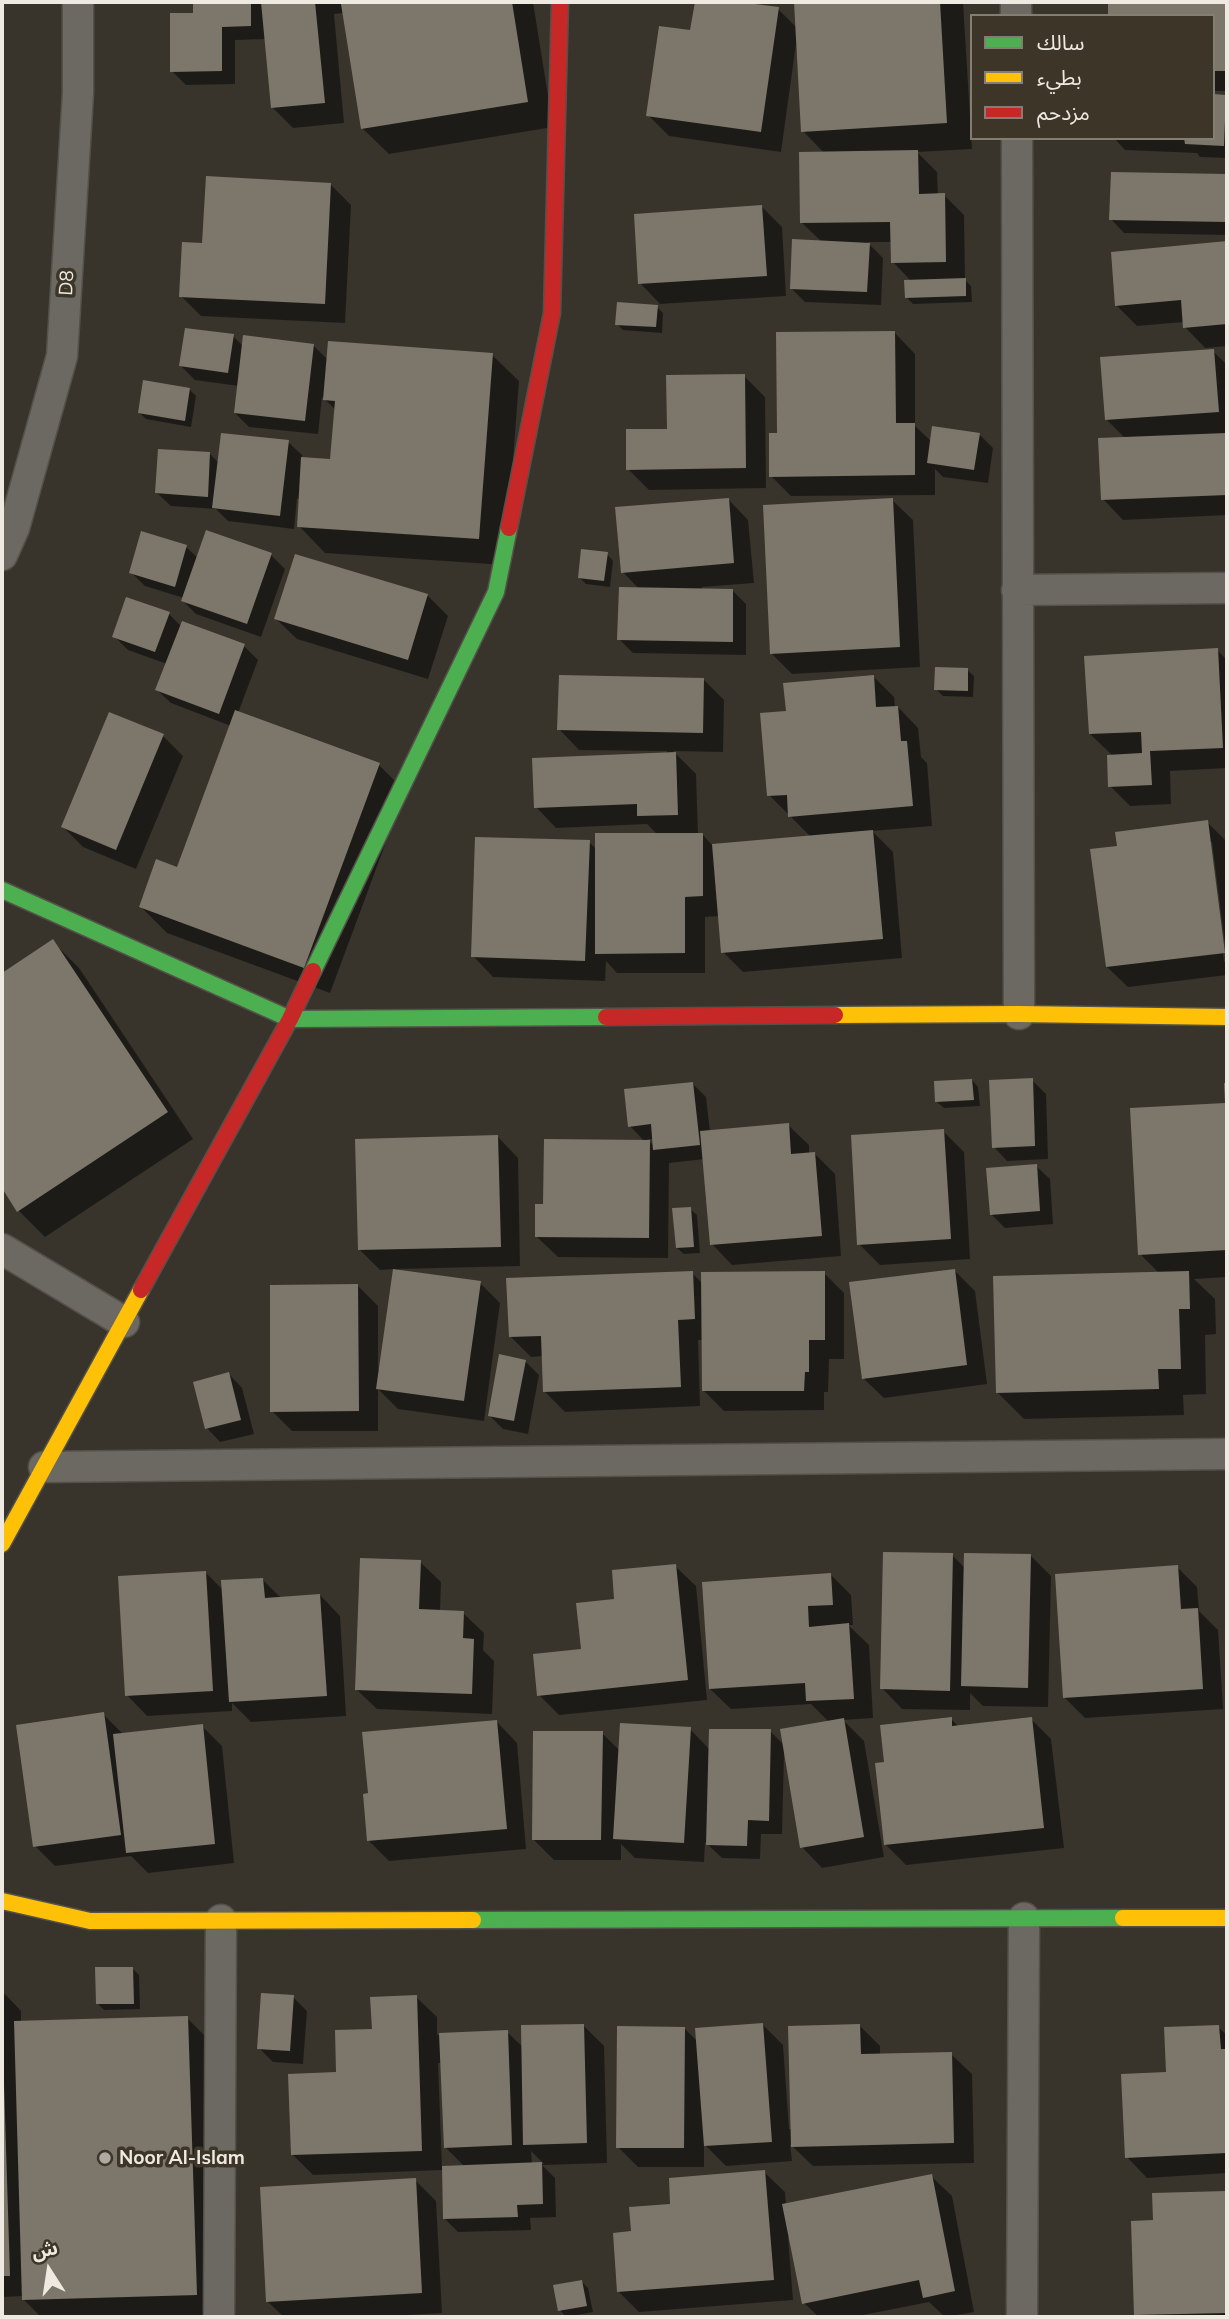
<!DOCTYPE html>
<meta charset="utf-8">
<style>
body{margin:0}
#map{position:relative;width:1229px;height:2319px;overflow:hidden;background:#38342c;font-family:Mulish,"Noto Sans Arabic",sans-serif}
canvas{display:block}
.frame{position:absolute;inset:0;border:4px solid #eee9e1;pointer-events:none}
.legend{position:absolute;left:970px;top:14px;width:245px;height:126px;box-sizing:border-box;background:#3c3528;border:2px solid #837d72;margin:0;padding:9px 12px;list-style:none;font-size:21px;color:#eee9e1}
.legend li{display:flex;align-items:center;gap:14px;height:35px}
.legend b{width:35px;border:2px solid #837d72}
.north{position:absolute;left:14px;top:2235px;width:70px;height:70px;-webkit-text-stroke:5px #3c3528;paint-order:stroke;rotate:348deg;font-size:19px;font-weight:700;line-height:28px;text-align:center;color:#eee9e1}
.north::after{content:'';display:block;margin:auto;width:24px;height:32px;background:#eee9e1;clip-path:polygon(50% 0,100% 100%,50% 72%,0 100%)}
</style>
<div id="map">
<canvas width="1229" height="2319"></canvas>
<div class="frame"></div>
<ul class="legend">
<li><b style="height:9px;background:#4caf50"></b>سالك</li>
<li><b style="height:9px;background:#ffc107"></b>بطيء</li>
<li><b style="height:9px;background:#c62828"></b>مزدحم</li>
</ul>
<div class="north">ش</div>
</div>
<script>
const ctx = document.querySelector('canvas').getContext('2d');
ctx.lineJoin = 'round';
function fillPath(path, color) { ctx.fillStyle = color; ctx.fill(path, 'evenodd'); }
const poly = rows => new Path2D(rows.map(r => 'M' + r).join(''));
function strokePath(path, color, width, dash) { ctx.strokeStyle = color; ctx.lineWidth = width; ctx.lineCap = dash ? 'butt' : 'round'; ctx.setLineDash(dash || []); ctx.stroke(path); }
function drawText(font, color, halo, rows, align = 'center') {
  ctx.font = font + ' Mulish,sans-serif'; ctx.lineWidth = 7; ctx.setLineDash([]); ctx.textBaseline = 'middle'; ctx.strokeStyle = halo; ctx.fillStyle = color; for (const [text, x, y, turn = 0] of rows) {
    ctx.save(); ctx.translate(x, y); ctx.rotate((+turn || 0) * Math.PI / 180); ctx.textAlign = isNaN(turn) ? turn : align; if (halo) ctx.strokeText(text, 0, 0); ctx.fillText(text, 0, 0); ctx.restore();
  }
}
fillPath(poly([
 [195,2,533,2,553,127,389,154,362,128,344,13,334,14,344,123,293,128,272,107,266,39,235,40,235,84,186,85,172,71,195,15],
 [696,2,727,2,778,9,797,28,796,2,963,2,972,149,917,152,937,172,938,195,944,195,964,215,965,280,971,286,972,302,913,304,907,298,912,282,893,262,892,242,867,242,883,258,881,305,805,302,792,289,822,242,802,223,825,154,803,131,796,44,781,152,669,136,648,115,692,32],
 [1226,2,1227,91,1213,91,1213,16,1110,4],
 [1226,97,1227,158,1200,157,1197,153,1125,150,1114,138,1213,138],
 [1112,174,1227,176,1227,235,1124,233,1111,219],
 [331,185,351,205,345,323,201,316,181,296,204,245],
 [762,207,782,227,786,296,660,304,640,283],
 [1227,243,1227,346,1205,348,1185,327,1184,322,1137,326,1117,306,1112,254],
 [657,307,663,313,662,333,623,330,617,324],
 [895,333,915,354,915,426,932,442,979,434,993,448,988,483,943,477,935,469,935,495,791,496,771,476,779,435],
 [233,336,243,346,313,345,328,360,492,355,519,381,505,565,325,553,299,526,301,502,297,498,294,529,228,521,216,509,171,506,157,493,210,454,219,463,288,442,302,455,302,459,332,461,336,410,322,397,318,434,249,427,235,413,239,386,195,380,181,366],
 [1213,351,1227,365,1227,515,1123,520,1103,499,1125,438,1107,420],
 [744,376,765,397,766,488,649,490,628,469,668,430],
 [189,389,196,396,191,427,146,419,140,413],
 [728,499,748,520,754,583,702,587,702,590,733,591,746,604,746,655,633,653,619,639,639,589,623,572],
 [892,500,913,520,920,667,792,674,771,653],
 [186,547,198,558,271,555,285,569,261,637,196,614,183,601,184,598,145,586,131,572],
 [607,554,613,561,610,587,586,584,580,578],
 [427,595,448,616,428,679,297,639,276,619],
 [169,614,181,626,183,623,244,646,258,660,238,713,379,765,405,791,330,993,167,933,141,907,178,869,231,726,171,703,157,690,167,664,128,650,114,636],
 [1217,650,1227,660,1227,768,1170,771,1171,804,1130,806,1110,786,1113,756,1090,734],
 [967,670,974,676,973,697,943,696,936,689],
 [874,677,894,697,895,708,898,707,918,728,921,757,927,763,932,826,872,831,893,852,902,958,743,972,723,952,720,916,705,917,705,973,617,973,606,961,605,981,493,977,473,956,589,842,597,850,658,835,647,824,556,828,536,807,667,754,667,751,579,750,559,729,704,680,724,700,723,752,673,751,696,774,698,835,702,834,713,846,811,837,769,795,788,712],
 [163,736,183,756,136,869,83,847,63,827],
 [1207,822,1227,842,1227,960,1212,842,1209,842,1224,962,1227,961,1227,975,1128,987,1107,967],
 [53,942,79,968,193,1139,45,1237,19,1211,2,1185,2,975],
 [972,1080,978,1087,980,1106,944,1108,937,1102],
 [1032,1080,1046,1094,1048,1159,1007,1161,994,1147],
 [692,1083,706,1097,710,1132,788,1125,809,1145,809,1154,815,1154,835,1174,841,1256,732,1265,712,1244,705,1159,669,1163,668,1258,558,1257,537,1237,545,1206,645,1142,630,1126],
 [647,1139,654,1139,655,1147],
 [1226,1085,1227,1085,1227,1277,1194,1279,1215,1299,1216,1334,1205,1335,1206,1394,1183,1395,1184,1415,1024,1419,998,1393,1159,1273,1140,1254,1226,1105],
 [943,1131,964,1152,970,1259,880,1265,859,1244],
 [498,1137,518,1158,520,1266,398,1269,398,1271,480,1283,500,1303,484,1421,398,1409,378,1389,378,1431,292,1431,272,1411,358,1286,378,1306,378,1369,380,1370,395,1269,380,1270,359,1249],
 [1036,1166,1050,1179,1053,1224,1005,1228,991,1214],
 [690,1209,697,1215,700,1253,684,1254,677,1248],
 [955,1271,975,1291,987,1384,884,1398,863,1378],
 [692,1273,703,1284,824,1273,844,1293,844,1359,829,1359,828,1392,824,1392,824,1410,724,1411,704,1391,704,1340,698,1340,700,1406,565,1412,545,1392,544,1356,531,1357,510,1336],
 [525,1361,539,1375,528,1434,503,1429,489,1415],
 [229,1374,242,1388,254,1434,220,1442,207,1428],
 [952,1555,965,1568,1031,1556,1051,1576,1048,1707,983,1706,970,1693,970,1710,902,1709,882,1688],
 [420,1562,441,1582,440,1612,463,1613,484,1633,483,1650,494,1661,492,1714,377,1709,356,1689],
 [675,1566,696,1586,707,1700,559,1715,539,1695,583,1650,616,1600],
 [1177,1567,1197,1587,1199,1611,1218,1630,1223,1709,1085,1718,1064,1697],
 [206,1573,224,1591,263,1580,281,1598,320,1595,340,1616,346,1716,251,1722,232,1703,232,1711,147,1716,127,1695],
 [831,1575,851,1595,853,1625,848,1625,869,1645,873,1718,843,1720,864,1741,884,1857,822,1868,802,1847,786,1753,784,1753,782,1834,761,1834,760,1859,722,1858,705,1842,704,1862,635,1858,621,1844,621,1860,554,1860,533,1839,602,1733,620,1751,690,1729,710,1750,770,1731,784,1745,830,1723,811,1704,731,1709,710,1689],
 [103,1714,123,1734,202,1726,222,1746,234,1863,148,1873,131,1856,55,1866,35,1846],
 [951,1719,959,1727,1031,1719,1051,1739,1064,1848,906,1865,886,1845,886,1763],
 [497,1722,517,1743,526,1849,389,1861,369,1841],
 [133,1969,139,1975,140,2009,104,2010,98,2004],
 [2,1991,21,2011,21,2023,187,2018,207,2038,216,2315,41,2317,24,2300,24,2296,2,2297],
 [293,1997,307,2011,303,2064,273,2062,259,2048],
 [416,1997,437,2017,437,2035,507,2032,523,2047,583,2025,604,2046,607,2163,542,2165,555,2178,556,2217,530,2218,531,2230,458,2232,444,2218,443,2170,313,2175,292,2154,338,2073,373,2030],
 [438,2063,442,2063,445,2147,465,2167,442,2168],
 [531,2151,544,2164,532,2164],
 [763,2025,783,2045,789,2129,792,2129,859,2025,880,2046,880,2056,951,2054,972,2074,974,2163,813,2166,790,2144,792,2161,726,2166,704,2144,704,2167,638,2167,618,2147,684,2028,698,2042],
 [1218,2027,1227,2035,1227,2173,1147,2178,1127,2157,1168,2073],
 [764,2172,785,2192,786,2206,931,2176,952,2196,974,2312,945,2317,929,2302,853,2317,819,2317,804,2303,791,2237,788,2237,793,2300,639,2312,619,2292,633,2233,672,2206],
 [415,2180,436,2201,442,2313,372,2317,284,2317,268,2302],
 [1227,2193,1227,2317,1139,2317,1136,2314,1155,2222,1154,2195],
 [582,2282,588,2288,593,2312,566,2317,560,2310]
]), '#0007');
fillPath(poly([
 [193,2,251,2,251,26,222,27,222,71,170,72,170,13,193,13],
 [261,2,315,2,325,103,271,108],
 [354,2,512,2,528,102,361,129,341,4],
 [695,2,739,2,779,7,761,132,646,116,659,26,690,30],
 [794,2,940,2,947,123,801,132],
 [1139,2,1226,2,1227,71,1213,71,1213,16,1108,16,1108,3],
 [1213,94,1226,95,1224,146,1185,144,1184,138,1213,138],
 [918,150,919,194,945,193,946,262,891,263,890,222,800,223,799,152],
 [1111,172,1227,174,1227,222,1109,220],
 [206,176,331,183,325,304,179,297,182,242,202,243],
 [762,205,767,276,638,284,634,214],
 [792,239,870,243,867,292,790,289],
 [1227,241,1227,324,1183,328,1181,300,1115,306,1111,252],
 [966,278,966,296,905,298,904,280],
 [617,302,658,305,656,327,615,325],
 [185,328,234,334,228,373,179,366],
 [895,331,896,423,915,423,915,475,769,477,769,433,777,433,776,332],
 [243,335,314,344,305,421,234,413],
 [328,341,493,353,479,539,297,527,301,457,330,459,335,401,323,400],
 [1214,349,1219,412,1105,420,1100,357],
 [745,374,746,468,626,470,626,429,667,429,666,375],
 [143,380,190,388,185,421,138,413],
 [932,426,980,433,974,470,927,463],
 [221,433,289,440,280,516,212,508],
 [1227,433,1227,495,1101,500,1098,438],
 [158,449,210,452,208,497,155,493],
 [729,498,734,563,621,573,615,507],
 [893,498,900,647,770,654,763,505],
 [206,530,272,553,247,624,181,601],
 [141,531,187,545,175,587,129,573],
 [581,549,608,552,604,581,578,578],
 [295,554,428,594,408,660,274,619],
 [619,587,733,589,733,642,617,640],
 [126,597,170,612,155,652,112,637],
 [182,621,245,644,219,714,155,690],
 [1218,648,1223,748,1150,751,1152,785,1108,787,1107,755,1142,753,1141,732,1089,734,1084,656],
 [935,667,968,668,968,691,934,690],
 [559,675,704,678,703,733,557,730],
 [874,675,876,707,898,706,901,741,907,741,913,806,788,817,787,795,767,796,760,713,786,711,783,683],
 [235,710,380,763,304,968,139,907,156,859,177,867],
 [109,712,164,734,116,850,61,827],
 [676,752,678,815,637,816,637,804,534,808,532,758],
 [1208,820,1225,953,1106,967,1090,849,1117,846,1115,832],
 [873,830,883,939,721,953,712,844],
 [595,833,703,833,703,896,685,897,685,953,595,954],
 [475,837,590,840,585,961,471,957],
 [53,939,168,1112,17,1212,2,1188,2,973],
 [1033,1078,1035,1146,992,1148,989,1080],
 [972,1079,974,1100,935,1102,934,1081],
 [693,1082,700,1145,653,1150,651,1124,628,1127,624,1089],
 [1224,1083,1227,1083,1227,1250,1138,1255,1130,1108,1225,1103],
 [789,1123,791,1154,815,1152,822,1236,710,1245,700,1131],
 [944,1129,951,1239,857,1245,851,1135],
 [498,1135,501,1247,358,1250,355,1139],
 [544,1139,650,1140,649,1238,535,1237,535,1204,543,1204],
 [1037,1164,1040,1211,990,1215,986,1168],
 [691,1207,694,1247,676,1248,672,1208],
 [393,1269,481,1281,464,1401,376,1389],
 [955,1269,967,1365,862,1379,849,1282],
 [693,1271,695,1319,678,1320,681,1387,543,1392,541,1336,509,1337,506,1278],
 [825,1271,825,1340,809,1340,809,1372,805,1372,804,1391,702,1391,701,1272],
 [1189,1271,1190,1309,1179,1309,1181,1369,1158,1369,1159,1389,996,1393,993,1276],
 [358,1284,359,1411,270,1412,270,1285],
 [499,1354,526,1360,514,1421,488,1416],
 [229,1372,241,1420,205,1429,193,1382],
 [883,1552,953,1553,950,1691,880,1689],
 [964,1553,1031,1554,1028,1688,961,1686],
 [360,1558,421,1560,419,1609,464,1611,463,1638,474,1639,472,1694,355,1690],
 [676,1564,688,1680,537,1696,533,1654,581,1649,576,1603,614,1599,612,1570],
 [1178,1565,1181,1609,1198,1608,1203,1689,1063,1698,1055,1574],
 [206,1571,213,1691,125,1696,118,1576],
 [831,1573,833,1605,808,1606,809,1627,849,1623,854,1699,806,1701,805,1683,709,1689,702,1582],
 [263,1578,265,1598,320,1594,327,1696,229,1702,221,1580],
 [104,1712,121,1835,33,1847,16,1725],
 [952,1717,952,1726,1032,1717,1044,1828,884,1845,875,1763,884,1762,880,1725],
 [844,1718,864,1837,800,1848,780,1729],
 [497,1720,507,1829,367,1841,363,1794,368,1793,362,1732],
 [620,1723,691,1727,684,1843,613,1839],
 [203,1724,215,1844,126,1853,113,1734],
 [709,1729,771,1729,769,1821,748,1820,747,1846,706,1845],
 [533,1731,603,1731,601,1840,532,1840],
 [95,1967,133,1967,134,2004,96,2004],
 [261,1993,294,1995,290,2051,257,2049],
 [417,1995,422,2151,291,2155,288,2074,336,2072,335,2030,372,2029,370,1997],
 [188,2016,197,2295,22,2300,14,2021],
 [763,2023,772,2142,704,2146,695,2028],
 [584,2024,587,2143,523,2145,521,2025],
 [860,2024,861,2054,952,2052,954,2143,791,2147,788,2026],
 [1219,2025,1221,2049,1227,2049,1227,2153,1125,2158,1121,2074,1166,2072,1164,2027],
 [617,2026,685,2027,684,2148,616,2148],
 [508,2030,512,2145,444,2148,439,2033],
 [2,2084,4,2084,10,2276,2,2276],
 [542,2162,543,2204,517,2205,518,2217,443,2219,442,2166],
 [765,2170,774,2280,617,2292,613,2233,631,2231,629,2207,670,2204,669,2178],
 [932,2174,955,2291,923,2298,919,2280,802,2304,782,2204],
 [416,2178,422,2293,266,2302,260,2187],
 [1227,2191,1227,2313,1134,2315,1131,2221,1153,2220,1152,2193],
 [582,2280,587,2306,558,2311,553,2285]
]), '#7d776b');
const street = poly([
 [1016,2,1016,16],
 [1017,138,1019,1014],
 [2,555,14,528,62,356,78,93,78,2],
 [1017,590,1227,588],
 [2,1249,124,1322],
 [44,1467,1227,1454],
 [219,2317,221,1920],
 [1022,2317,1024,1918]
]);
const fast = poly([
 [2,890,290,1019,606,1017],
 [313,971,496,592,509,528],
 [473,1920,1123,1918]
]);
const slow = poly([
 [835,1015,1019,1014,1227,1017],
 [2,1544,141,1290],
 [2,1901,90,1921,473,1920],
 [1123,1918,1227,1918]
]);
const jam = poly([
 [509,528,552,313,560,2],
 [606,1017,835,1015],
 [141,1290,290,1019,313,971]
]);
strokePath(street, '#54514a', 33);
strokePath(fast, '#54514a', 19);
strokePath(slow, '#54514a', 19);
strokePath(jam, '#54514a', 19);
strokePath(street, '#6c6963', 30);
strokePath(fast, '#4caf50', 16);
strokePath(slow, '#ffc107', 16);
strokePath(jam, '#c62828', 16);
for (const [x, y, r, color] of [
 [105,2158,7,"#aeaaa2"]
]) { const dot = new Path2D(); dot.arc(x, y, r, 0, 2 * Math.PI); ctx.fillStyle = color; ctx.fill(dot); strokePath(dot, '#3c3528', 2.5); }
drawText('19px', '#eee9e1', '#3c3528', [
 ["D8",67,283,-87]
]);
drawText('bold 19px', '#eee9e1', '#3c3528', [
 ["Noor Al-Islam",119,2158]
], 'left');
</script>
